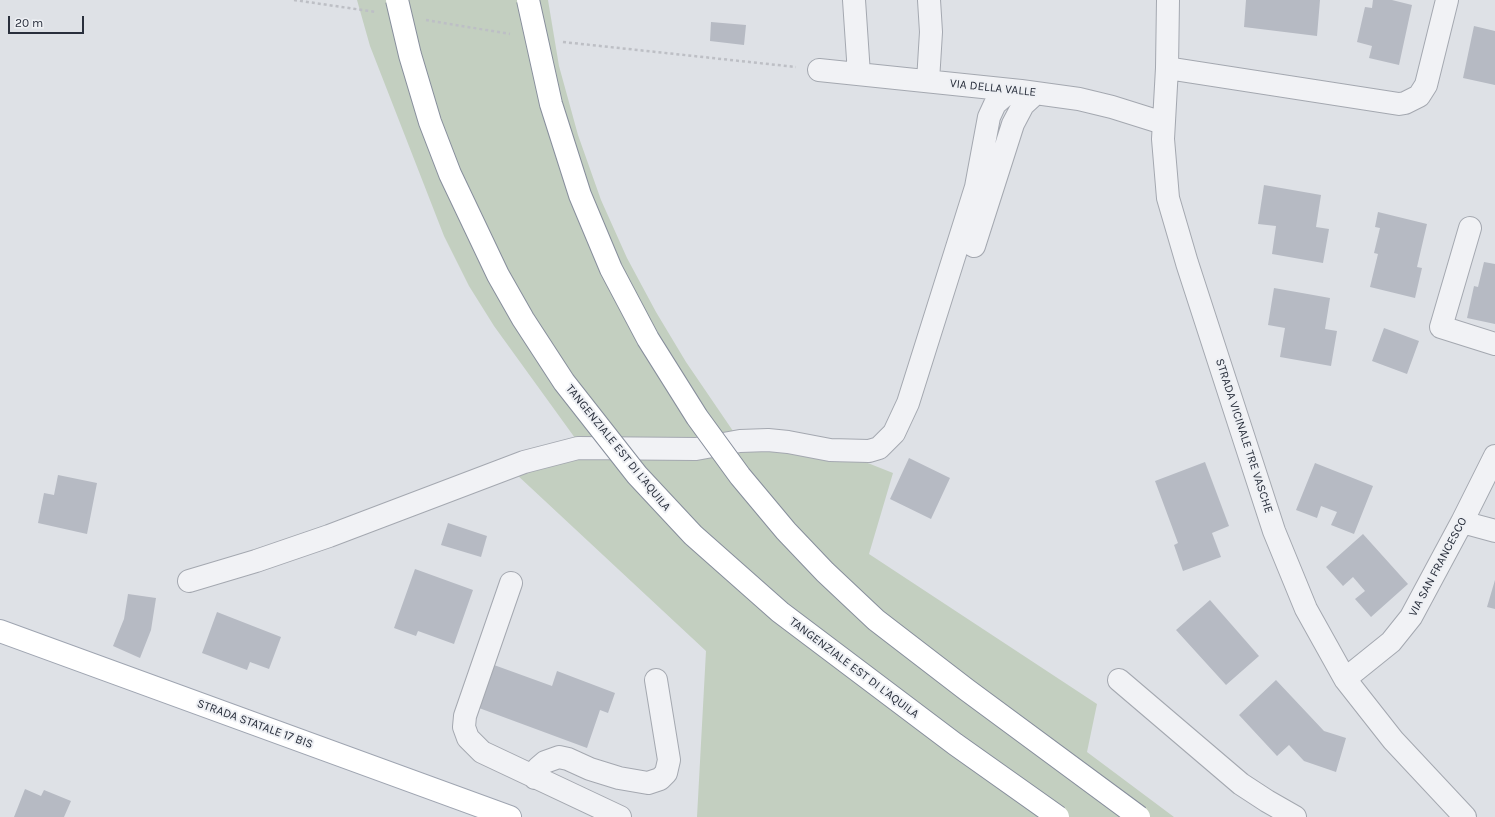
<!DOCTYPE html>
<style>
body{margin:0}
#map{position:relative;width:1495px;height:817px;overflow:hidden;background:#dee1e6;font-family:Karla,sans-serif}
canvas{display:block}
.scale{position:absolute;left:8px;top:16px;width:76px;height:18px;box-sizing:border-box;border:2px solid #292f3c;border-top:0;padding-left:5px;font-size:12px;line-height:14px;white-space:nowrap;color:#292f3c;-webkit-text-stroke:3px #eef0f4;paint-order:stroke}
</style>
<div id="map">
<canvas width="1495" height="817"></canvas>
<div class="scale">20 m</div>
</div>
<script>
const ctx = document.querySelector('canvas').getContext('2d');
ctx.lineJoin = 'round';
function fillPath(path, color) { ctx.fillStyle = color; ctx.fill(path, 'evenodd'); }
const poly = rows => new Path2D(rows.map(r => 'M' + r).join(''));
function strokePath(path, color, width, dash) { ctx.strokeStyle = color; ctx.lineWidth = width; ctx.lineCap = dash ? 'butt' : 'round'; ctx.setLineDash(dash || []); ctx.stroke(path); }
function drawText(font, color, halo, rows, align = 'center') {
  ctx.font = font + ' Karla,sans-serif'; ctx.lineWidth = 4; ctx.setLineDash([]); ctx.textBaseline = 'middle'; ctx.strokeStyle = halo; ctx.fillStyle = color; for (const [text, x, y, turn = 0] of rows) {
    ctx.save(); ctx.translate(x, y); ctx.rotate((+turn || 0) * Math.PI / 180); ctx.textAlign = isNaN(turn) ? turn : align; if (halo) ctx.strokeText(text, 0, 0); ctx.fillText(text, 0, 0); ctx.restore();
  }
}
fillPath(poly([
 [357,0,548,0,559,66,578,135,601,200,627,258,656,312,686,362,733,431,807,439,893,473,869,554,1097,704,1087,752,1174,817,697,817,706,651,501,460,575,438,494,326,469,286,444,236,370,46]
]), '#c3cfc0');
fillPath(poly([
 [1246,0,1320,0,1317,36,1244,27],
 [1373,0,1392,0,1412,5,1399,65,1369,58,1372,46,1357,42,1365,7,1372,8],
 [711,22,746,25,744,45,710,41],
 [1474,26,1495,31,1495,85,1463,78],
 [1264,185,1321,195,1316,227,1329,229,1323,263,1272,254,1276,226,1258,224],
 [1378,212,1427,224,1417,267,1422,268,1415,298,1370,287,1378,254,1374,253,1380,228,1375,227],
 [1484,262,1495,264,1495,324,1467,318,1474,286,1478,287],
 [1274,288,1330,298,1325,329,1337,331,1331,366,1280,357,1285,328,1268,325],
 [1384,328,1419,341,1407,374,1372,361],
 [909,458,950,478,931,519,890,499],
 [1205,462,1229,526,1212,533,1221,557,1183,571,1174,545,1178,543,1155,481],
 [1315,463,1373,486,1354,534,1331,525,1337,512,1321,506,1317,518,1296,510],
 [58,475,97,483,87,534,38,523,44,493,54,495],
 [448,523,487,536,481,557,441,545],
 [1363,534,1408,584,1371,617,1355,599,1365,591,1353,577,1343,586,1326,567],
 [415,569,473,590,454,644,418,631,416,636,394,628],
 [1495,580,1495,609,1487,607],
 [128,594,156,598,151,630,140,658,113,646,124,619],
 [1210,600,1259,656,1226,685,1176,630],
 [217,612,281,637,269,669,250,662,247,670,202,653],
 [494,665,552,686,557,671,615,693,608,713,600,710,587,748,479,708],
 [1276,680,1324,731,1346,738,1336,772,1304,761,1289,745,1277,756,1239,715],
 [25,789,41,796,44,790,71,801,64,817,14,817]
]), '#b6bac3');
const minor = poly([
 [854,0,859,74],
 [1168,0,1167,68,1163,139,1168,198,1187,263,1274,531,1306,609,1345,679,1393,740,1465,817],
 [1167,68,1399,104,1405,103,1419,96,1426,85,1447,0],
 [819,70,1021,91,1079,99,1112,107,1163,123],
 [928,81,931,32,929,0],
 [1470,228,1441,327,1495,344],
 [974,246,1013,124,1023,105,1036,93],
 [1462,522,1495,531],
 [189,581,256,561,329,536,524,462,578,448,696,449,740,441,768,440,788,442,830,450,869,451,879,448,894,433,908,403,976,187,989,117,995,104,1011,90],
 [511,583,465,716,464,727,468,738,482,752,620,817],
 [1345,679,1391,642,1411,617,1462,522,1495,456],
 [1119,680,1241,784,1267,801,1295,817],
 [535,778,538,768,545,762,559,757,568,759,590,769,619,778,648,783,660,779,666,773,669,760,656,680]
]);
const major = poly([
 [0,631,510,817]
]);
strokePath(minor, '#a4a8b0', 24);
strokePath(major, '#9fa5b1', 24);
strokePath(poly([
 [294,0,376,12],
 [426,20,510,34],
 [563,42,796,67]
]), '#bdbfc5', 2.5, [3, 3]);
strokePath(minor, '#f1f2f5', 22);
strokePath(major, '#fff', 22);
const highwayBridge = poly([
 [397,0,410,55,430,122,450,174,498,275,523,319,564,382,637,475,693,535,780,612,955,744,1058,817],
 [528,0,551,104,580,195,611,269,648,339,697,417,740,476,786,531,825,572,876,620,967,690,1139,817]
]);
strokePath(highwayBridge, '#878e9c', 24, []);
strokePath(highwayBridge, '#fff', 22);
drawText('12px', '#292f3c', '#eef0f4', [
 ["VIA DELLA VALLE",993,88,6],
 ["STRADA VICINALE TRE VASCHE",1244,436,72],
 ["TANGENZIALE EST DI L'AQUILA",618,448,51],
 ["VIA SAN FRANCESCO",1438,567,-62],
 ["TANGENZIALE EST DI L'AQUILA",854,668,37],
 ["STRADA STATALE 17 BIS",255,724,20]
]);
</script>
